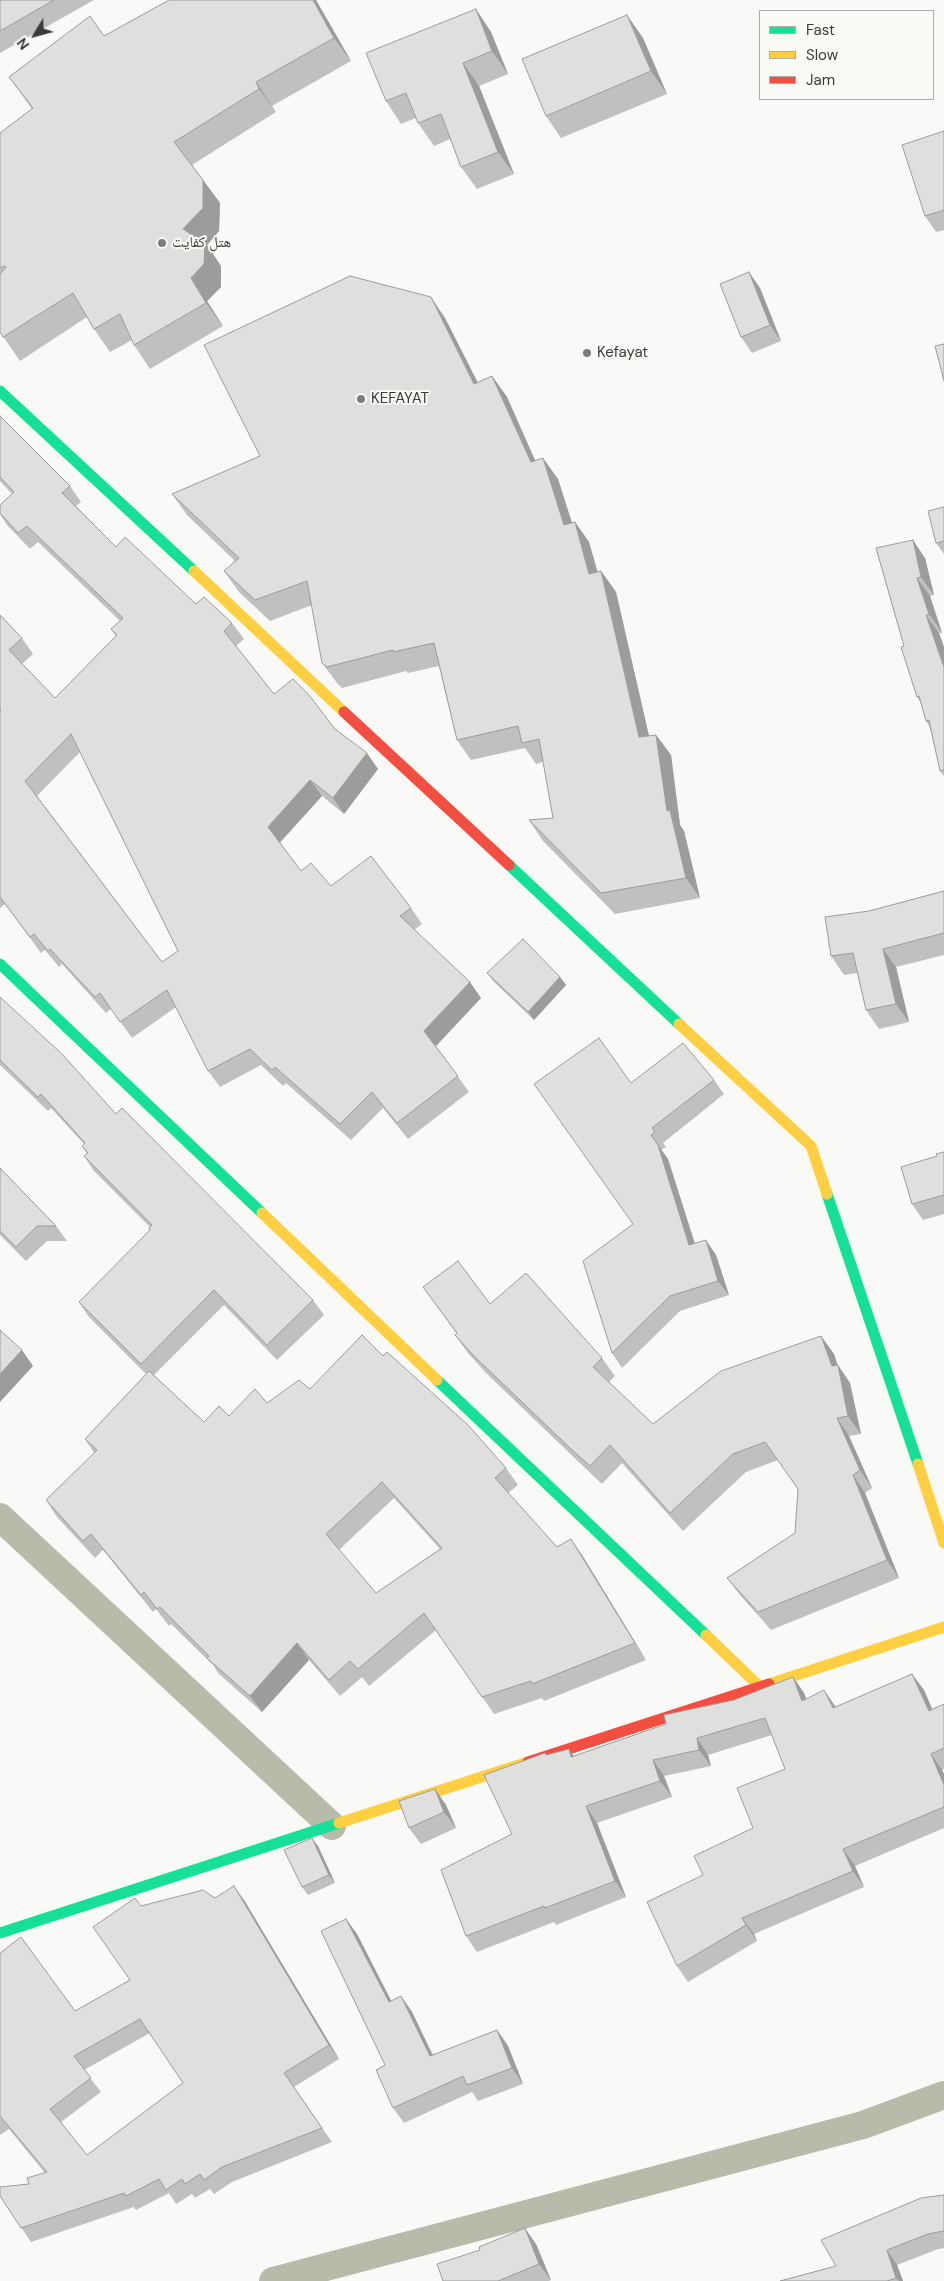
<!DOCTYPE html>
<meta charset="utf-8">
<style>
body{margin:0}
#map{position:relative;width:944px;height:2281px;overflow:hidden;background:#f9faf8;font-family:"DM Sans",sans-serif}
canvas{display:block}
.legend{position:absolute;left:759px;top:10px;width:175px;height:90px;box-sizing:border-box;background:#fafbf7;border:1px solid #adaeab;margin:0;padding:6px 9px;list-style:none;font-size:15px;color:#3a3b39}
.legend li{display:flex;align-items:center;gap:10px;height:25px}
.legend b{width:25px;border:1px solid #adaeab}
.north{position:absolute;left:10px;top:10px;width:50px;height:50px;-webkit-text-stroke:4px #fafbf7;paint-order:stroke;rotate:233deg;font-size:14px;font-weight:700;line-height:20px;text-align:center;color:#3a3b39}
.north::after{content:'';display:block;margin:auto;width:18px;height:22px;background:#3a3b39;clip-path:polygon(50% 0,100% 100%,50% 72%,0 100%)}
</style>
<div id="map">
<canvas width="944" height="2281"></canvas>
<ul class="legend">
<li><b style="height:6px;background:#16e098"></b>Fast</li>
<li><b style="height:6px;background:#ffcf43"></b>Slow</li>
<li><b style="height:6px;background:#f24e42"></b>Jam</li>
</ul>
<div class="north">N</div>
</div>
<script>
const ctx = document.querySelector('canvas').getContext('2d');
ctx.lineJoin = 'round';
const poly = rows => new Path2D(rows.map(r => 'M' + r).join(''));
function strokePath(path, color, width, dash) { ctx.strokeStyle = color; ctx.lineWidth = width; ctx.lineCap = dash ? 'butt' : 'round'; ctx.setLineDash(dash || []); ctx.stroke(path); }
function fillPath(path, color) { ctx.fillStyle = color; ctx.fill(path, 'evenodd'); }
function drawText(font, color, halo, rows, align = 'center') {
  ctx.font = font + ' "DM Sans","Noto Naskh Arabic",sans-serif'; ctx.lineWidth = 4; ctx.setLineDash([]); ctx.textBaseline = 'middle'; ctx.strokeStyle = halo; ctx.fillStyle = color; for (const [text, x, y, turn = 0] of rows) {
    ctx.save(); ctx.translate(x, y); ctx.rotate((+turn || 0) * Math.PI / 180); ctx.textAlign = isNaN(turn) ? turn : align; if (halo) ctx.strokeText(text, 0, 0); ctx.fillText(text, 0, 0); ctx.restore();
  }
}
strokePath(poly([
 [0,1517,332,1826],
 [273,2281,863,2125,944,2095]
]), '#b7bcaa', 28);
strokePath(poly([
 [0,391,194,571],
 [509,865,679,1024],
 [0,964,262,1213],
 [827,1194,918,1464],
 [437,1380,706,1635],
 [0,1933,339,1823]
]), '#16e098', 11);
strokePath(poly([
 [194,571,344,712],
 [679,1024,811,1146,827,1194],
 [262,1213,437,1380],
 [918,1464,944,1543],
 [706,1635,760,1687],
 [769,1684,944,1627],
 [339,1823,528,1762]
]), '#ffcf43', 11);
strokePath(poly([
 [344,712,509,865],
 [528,1762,769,1684]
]), '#f24e42', 11);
fillPath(poly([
 [0,0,94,0,0,53],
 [169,0,317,0,316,0,351,61,272,106,276,112,192,165,220,203,219,231,207,245,221,266,221,287,207,301,223,326,150,369,134,345,132,340,110,352,94,329,87,317,20,361,0,332,0,133,32,109,9,77,90,16,104,36],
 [491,32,508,74,479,86,514,174,477,189,461,167,450,139,434,146,418,123,416,118,401,124,386,101],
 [643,38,667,94,561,138,546,116],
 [944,131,944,230,936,232,925,216],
 [760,288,781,341,752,353,741,337],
 [445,318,478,383,492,376,507,397,535,460,558,479,572,523,575,522,589,542,597,572,601,571,616,592,649,736,656,735,671,755,680,825,684,831,700,898,615,914,543,841,529,820,553,818,543,762,536,764,525,748,471,760,457,740,439,666,408,673,406,671,342,688,337,683,322,663,312,605,270,621,239,592,224,571,235,561,187,515,172,494,260,456],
 [0,416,70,486,81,502,76,506,116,547,196,604,232,623,244,639,236,646,274,694,335,729,378,769,344,814,322,796,280,843,301,871,331,886,411,908,422,924,414,930,481,998,436,1046,469,1092,408,1139,383,1108,351,1140,286,1083,283,1086,261,1065,220,1087,208,1071,176,1007,132,1038,111,1009,106,1013,62,964,59,967,45,950,41,953,5,904,0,908,0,615,22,638,33,654,22,664,55,698,116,636,111,629,120,621,38,542,30,549,7,525,0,514,0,505,12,494,0,481],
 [80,752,178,951,162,962,37,796],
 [944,507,944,554,936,543],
 [876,548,925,558,934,595,930,596,942,633,939,633,944,647,944,776,940,771,930,728,926,721,921,703,917,697,904,646],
 [944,891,944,955,896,967,909,1022,879,1029,866,1010,857,973,844,975,831,956,869,911],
 [487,973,560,977,566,985,534,1020,493,981],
 [0,997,116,1114,313,1300,324,1315,277,1360,224,1305,154,1375,204,1422,229,1416,310,1389,383,1356,506,1468,518,1485,508,1493,557,1547,582,1555,646,1660,544,1701,542,1698,494,1714,436,1630,369,1686,362,1677,340,1696,309,1660,262,1712,219,1674,213,1665,171,1624,169,1626,156,1609,153,1612,103,1550,95,1558,57,1517,46,1500,94,1453,85,1439,146,1374,89,1317,79,1302,150,1230,150,1227,94,1171,84,1156,87,1154,82,1146,84,1144,51,1108,48,1111,0,1065],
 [394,1498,440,1549,376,1593,339,1550],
 [714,1080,724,1094,663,1143,666,1147,661,1150,668,1159,695,1244,716,1255,729,1295,680,1311,622,1368,612,1353,633,1224,631,1083],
 [944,1152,944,1214,923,1220,912,1204,937,1156],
 [0,1168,56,1226,67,1241,47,1241,26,1261,0,1235],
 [423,1287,490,1304,602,1358,615,1376,609,1382,653,1424,821,1336,834,1354,837,1365,850,1383,861,1434,849,1436,872,1488,865,1493,899,1578,771,1630,740,1595,727,1578,795,1533,798,1489,778,1460,746,1472,683,1531,622,1463,602,1484,584,1467,486,1373,468,1353,455,1335,457,1334],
 [793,1677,804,1693,806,1699,836,1707,924,1690,932,1709,944,1704,944,1769,942,1770,944,1774,944,1828,855,1866,864,1887,754,1934,757,1941,688,1982,677,1966,703,1875,753,1828,785,1769,772,1735,708,1755,711,1766,664,1776,672,1797,597,1823,626,1897,556,1925,554,1922,477,1952,466,1936,512,1834,545,1753,546,1755,574,1756,666,1724,734,1700],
 [435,1789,446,1805,456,1828,421,1844,409,1828],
 [318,1846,335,1883,308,1895,302,1887],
 [215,1898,244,1900,339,2059,294,2087,332,2142,232,2182,214,2194,210,2189,195,2198,192,2194,176,2204,169,2193,136,2210,134,2207,31,2242,0,2196,29,2184,45,2173,9,2129,0,2135,0,1953,75,2011,130,1980,141,1906],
 [150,2033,183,2083,87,2155,61,2122,101,2092,84,2070],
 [346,1919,357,1934,391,2001,401,1996,412,2012,433,2055,497,2030,508,2046,523,2084,478,2101,472,2092,404,2123,393,2108,385,2065],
 [944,2195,944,2248,938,2249,897,2265,903,2281,780,2281,836,2266],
 [536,2244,551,2280,549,2281,443,2281]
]), '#c0c1bf');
fillPath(poly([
 [313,0,316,0,351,61,334,38],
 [476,9,491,32,508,74,492,51],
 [627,15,643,38,667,94,651,71],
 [463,63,479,86,514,174,498,152],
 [256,82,276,112,259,89],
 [203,180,220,203,219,231,207,245,221,266,221,287,207,301,223,326,206,303,191,278,183,229],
 [749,272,760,288,781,341,770,325],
 [431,297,445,318,489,405,474,384],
 [492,376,507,397,545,483,531,462],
 [543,458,558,479,579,545,564,525],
 [575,522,589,542,604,594,589,574],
 [913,540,925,558,934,595,921,577],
 [601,571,616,592,654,758,639,737],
 [917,578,930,596,942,633,929,614],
 [926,615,939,633,944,647,944,667],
 [656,735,671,755,680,825,684,831,700,898,686,878,667,811],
 [367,753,378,769,344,814,333,798],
 [310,780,322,796,279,843,268,827],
 [883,949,896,967,909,1022,896,1004],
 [560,977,566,985,534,1020,528,1012],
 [470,982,481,998,435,1047,424,1031],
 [651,1135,668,1159,700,1260,689,1245],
 [706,1240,716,1255,729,1295,718,1281],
 [821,1336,834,1354,838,1366,838,1365,850,1383,861,1434,848,1416],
 [22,1350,33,1366,0,1402,0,1374],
 [837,1418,849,1436,872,1488,860,1470],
 [853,1475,865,1493,899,1578,887,1560],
 [571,1539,582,1555,646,1660,635,1643],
 [297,1643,309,1660,262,1712,250,1696],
 [912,1674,924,1690,940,1727,929,1711],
 [793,1677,804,1693,814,1717,802,1701],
 [824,1690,835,1706,844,1725,833,1708],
 [697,1738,708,1755,711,1766,699,1750],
 [569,1749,580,1765,571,1757],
 [931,1754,942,1770,944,1774,944,1785],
 [653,1760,664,1776,672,1797,660,1781],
 [435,1789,446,1805,456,1828,444,1812],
 [586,1806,597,1823,626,1897,615,1881],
 [312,1838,318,1846,335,1883,329,1875],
 [843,1849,855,1866,864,1887,853,1871],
 [234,1886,244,1900,339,2059,329,2045],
 [742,1918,754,1934,757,1941,746,1925],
 [346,1919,357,1934,400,2018,389,2002],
 [401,1996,412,2012,440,2071,430,2056],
 [497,2030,508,2046,523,2084,512,2068],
 [525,2228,536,2244,551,2280,539,2264],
 [887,2250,897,2265,903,2281,899,2281,896,2278]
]), '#9c9d9b');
const building = poly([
 [0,0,54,0,0,31,0,0],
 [169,0,313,0,334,38,256,82,259,89,174,142,203,180,203,208,183,229,205,243,204,264,191,278,206,303,134,345,120,314,94,329,73,293,3,337,0,332,0,274,6,267,5,266,0,268,0,133,33,108,9,77,90,16,104,36,169,0],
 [476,9,492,51,463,63,498,152,461,167,441,114,418,123,406,93,386,101,366,53,476,9],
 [627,15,651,71,546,116,522,59,627,15],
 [944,131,944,210,925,216,902,145,944,131],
 [749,272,770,325,741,337,720,284,749,272],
 [350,276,431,297,474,384,492,376,531,462,543,458,564,525,575,522,589,574,601,571,639,737,656,735,667,811,670,810,686,878,601,893,529,820,553,818,539,739,522,743,518,726,457,740,434,643,393,652,393,650,327,667,322,663,307,581,255,600,224,571,239,558,172,494,260,456,204,345,350,276],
 [944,344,944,381,935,346,944,344],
 [0,416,70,486,62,493,116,547,125,537,196,604,204,597,232,623,224,631,274,694,293,679,309,695,335,729,367,753,333,798,310,780,268,827,301,871,311,863,331,886,371,856,411,908,400,916,470,982,424,1031,458,1076,397,1123,372,1092,340,1124,275,1067,272,1070,250,1049,208,1071,167,990,120,1022,100,993,95,997,50,949,48,951,34,934,30,937,0,897,0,711,1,710,0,709,0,615,22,638,9,650,55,698,117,635,111,629,123,618,27,526,18,533,0,513,0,505,14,492,0,477,0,416],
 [71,734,178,951,162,962,25,781,71,734],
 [944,507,944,541,936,543,928,511,944,507],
 [913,540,921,577,917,578,929,614,926,615,944,667,944,770,940,771,929,720,926,721,919,696,917,697,901,647,904,646,876,548,913,540],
 [944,891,944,933,883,949,896,1004,866,1010,853,953,831,956,825,917,869,911,944,891],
 [523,939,560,977,528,1012,487,973,523,939],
 [0,997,62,1054,116,1114,122,1108,313,1300,267,1345,214,1290,141,1364,79,1302,150,1230,149,1228,152,1225,84,1156,88,1153,82,1146,85,1143,41,1094,38,1097,0,1060,0,997],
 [599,1038,631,1083,683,1043,714,1080,652,1128,655,1132,651,1135,658,1145,689,1245,706,1240,718,1281,670,1296,612,1353,583,1261,633,1224,534,1084,599,1038],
 [944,1152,944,1195,912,1204,901,1167,937,1156,936,1154,944,1152],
 [0,1168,56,1226,37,1226,16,1247,0,1231,0,1168],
 [458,1261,490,1304,526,1273,602,1358,593,1367,653,1424,721,1371,821,1336,832,1366,838,1365,848,1416,837,1418,860,1470,853,1475,887,1560,758,1612,727,1578,795,1533,798,1489,765,1442,733,1454,670,1513,610,1445,590,1466,571,1449,473,1355,455,1335,457,1333,423,1287,458,1261],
 [0,1330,22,1350,0,1374,0,1330],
 [362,1335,383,1356,387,1352,468,1425,506,1468,495,1478,557,1547,571,1539,635,1643,532,1684,531,1681,482,1697,424,1613,358,1669,350,1661,329,1680,297,1643,250,1696,207,1658,209,1656,160,1607,157,1609,144,1592,141,1595,91,1534,83,1541,46,1500,97,1450,85,1439,149,1371,204,1422,219,1406,229,1416,255,1389,267,1403,299,1380,310,1389,362,1335],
 [382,1482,442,1548,376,1593,326,1534,382,1482],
 [912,1674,929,1711,944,1704,944,1748,931,1754,944,1785,944,1807,843,1849,853,1871,742,1918,746,1925,677,1966,647,1902,703,1875,694,1856,753,1828,737,1788,785,1769,765,1718,697,1738,699,1750,653,1760,660,1781,586,1806,615,1881,545,1908,544,1906,466,1936,441,1870,512,1834,484,1775,545,1753,546,1755,569,1749,571,1757,666,1724,664,1715,734,1700,793,1677,802,1701,824,1690,833,1708,912,1674],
 [435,1789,444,1812,409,1828,399,1801,435,1789],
 [312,1838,329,1875,302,1887,284,1850,312,1838],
 [234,1886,329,2045,284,2073,322,2128,222,2167,204,2180,200,2174,185,2184,182,2179,166,2190,159,2179,126,2196,124,2193,21,2228,0,2196,0,2187,29,2184,27,2178,47,2172,0,2116,0,1953,21,1937,75,2011,130,1980,93,1927,135,1898,141,1906,203,1890,215,1898,234,1886],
 [140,2019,183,2083,87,2155,50,2109,91,2078,74,2056,140,2019],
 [346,1919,389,2002,401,1996,430,2056,497,2030,512,2068,467,2085,463,2076,393,2108,376,2070,385,2065,321,1931,346,1919],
 [944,2195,944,2231,928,2234,887,2250,896,2278,887,2281,780,2281,836,2266,821,2240,921,2198,944,2195],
 [525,2228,539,2264,498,2281,443,2281,437,2264,480,2250,479,2247,525,2228]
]);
fillPath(building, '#dfe0de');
strokePath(building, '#9c9d9b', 1);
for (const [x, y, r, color] of [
 [162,243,5,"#7d7e7c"],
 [587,353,5,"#7d7e7c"],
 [361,399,5,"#7d7e7c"]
]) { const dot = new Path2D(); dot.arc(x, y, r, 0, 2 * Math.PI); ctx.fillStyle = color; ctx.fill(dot); strokePath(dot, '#fafbf7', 2); }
drawText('15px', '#3a3b39', '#fafbf7', [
 ["هتل کفایت",172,243],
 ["Kefayat",597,353],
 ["KEFAYAT",371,399]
], 'left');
</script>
